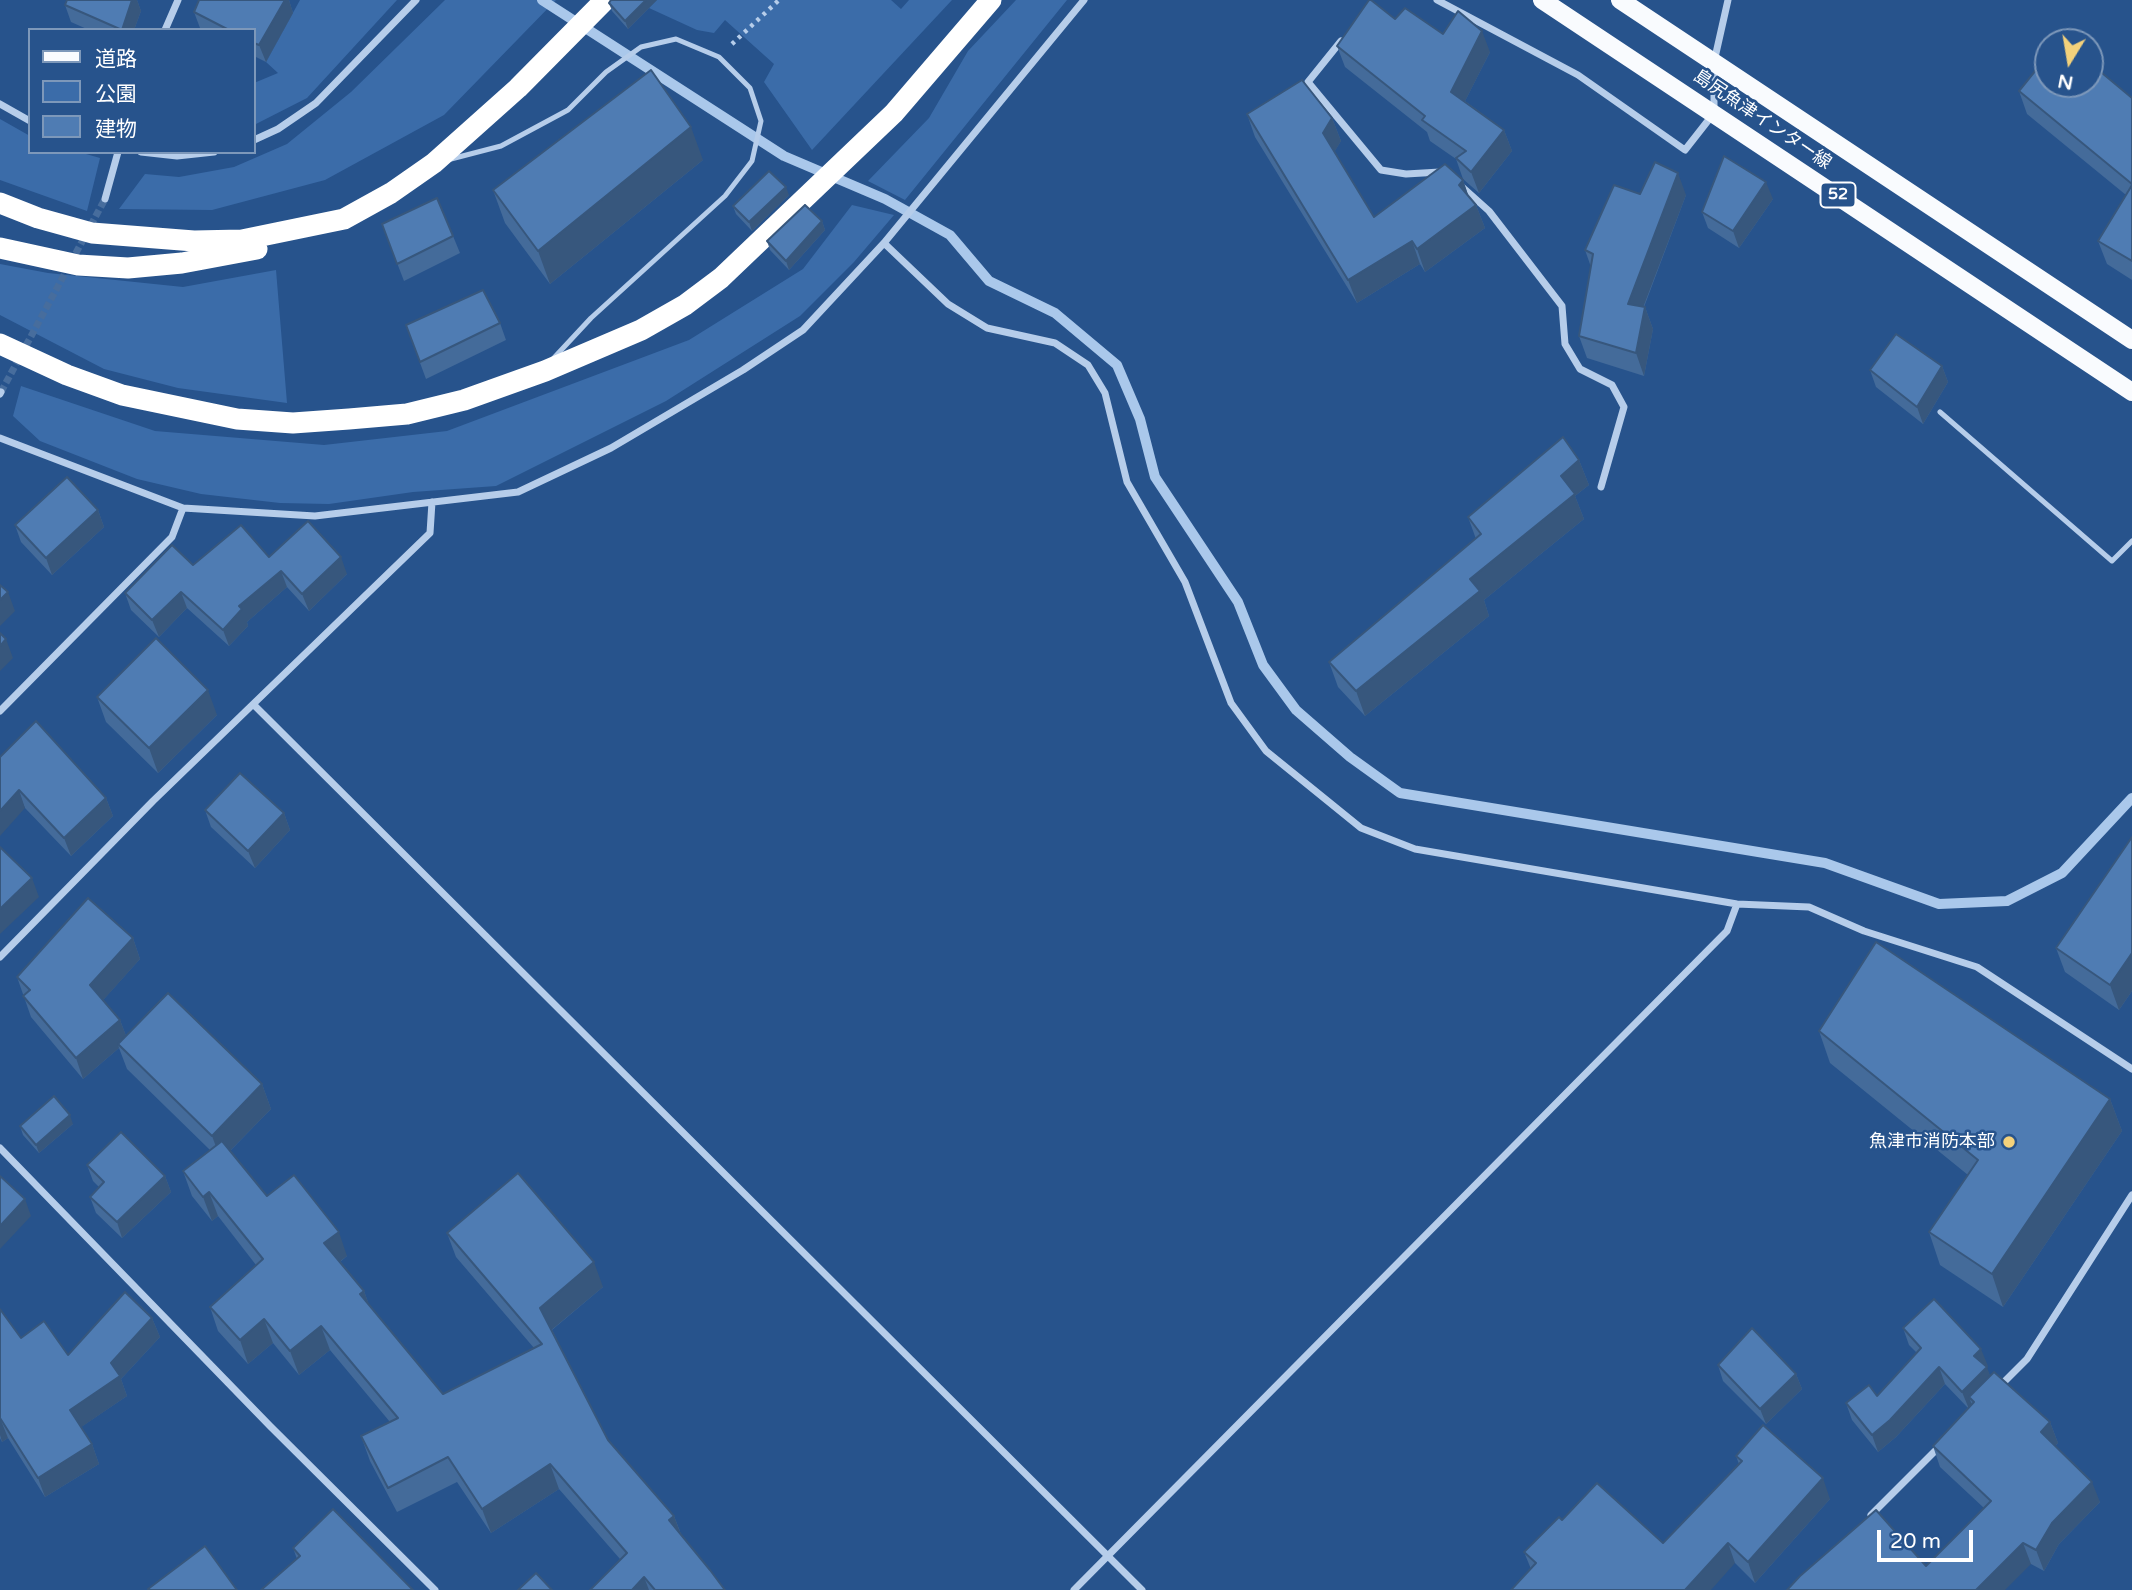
<!DOCTYPE html>
<meta charset="utf-8">
<style>
body{margin:0}
#map{position:relative;width:2132px;height:1590px;overflow:hidden;background:#27538c;font-family:"Varela Round","Noto Sans JP",sans-serif}
canvas{display:block}
.legend{position:absolute;left:28px;top:28px;width:228px;height:126px;box-sizing:border-box;background:#27538c;border:2px solid #7d98ba;margin:0;padding:9px 12px;list-style:none;font-size:21px;color:#fff}
.legend li{display:flex;align-items:center;gap:14px;height:35px}
.legend b{width:35px;border:2px solid #7d98ba}
.north{position:absolute;left:2034px;top:28px;width:70px;height:70px;box-sizing:border-box;background:#27538c;border:2px solid #7d98ba;border-radius:50%;rotate:191deg;font-size:19px;font-weight:700;line-height:28px;text-align:center;color:#fff}
.north::after{content:'';display:block;margin:auto;width:24px;height:32px;background:#f3d17b;clip-path:polygon(50% 0,100% 100%,50% 72%,0 100%)}
.scale{position:absolute;left:1877px;top:1530px;width:96px;height:32px;box-sizing:border-box;border:4px solid #fff;border-top:0;padding-left:9px;font-size:21px;line-height:24px;white-space:nowrap;color:#fff;-webkit-text-stroke:5px #27538c;paint-order:stroke}
</style>
<div id="map">
<canvas width="2132" height="1590"></canvas>
<ul class="legend">
<li><b style="height:9px;background:#f9fbfe"></b>道路</li>
<li><b style="height:19px;background:#3b6ca9"></b>公園</li>
<li><b style="height:19px;background:#4f7cb3"></b>建物</li>
</ul>
<div class="north">N</div>
<div class="scale">20 m</div>
</div>
<script>
const ctx = document.querySelector('canvas').getContext('2d');
ctx.lineJoin = 'round';
function fillPath(path, color) { ctx.fillStyle = color; ctx.fill(path, 'evenodd'); }
const poly = rows => new Path2D(rows.map(r => 'M' + r).join(''));
function strokePath(path, color, width, dash) { ctx.strokeStyle = color; ctx.lineWidth = width; ctx.lineCap = dash ? 'butt' : 'round'; ctx.setLineDash(dash || []); ctx.stroke(path); }
function drawText(font, color, halo, rows, align = 'center') {
  ctx.font = font + ' "Varela Round","Noto Sans JP",sans-serif'; ctx.lineWidth = 5; ctx.setLineDash([]); ctx.textBaseline = 'middle'; ctx.strokeStyle = halo; ctx.fillStyle = color; for (const [text, x, y, turn = 0] of rows) {
    ctx.save(); ctx.translate(x, y); ctx.rotate((+turn || 0) * Math.PI / 180); ctx.textAlign = isNaN(turn) ? turn : align; if (halo) ctx.strokeText(text, 0, 0); ctx.fillText(text, 0, 0); ctx.restore();
  }
}
fillPath(poly([
 [300,0,397,0,307,98,254,125,254,83,278,73,266,62],
 [445,0,556,0,444,115,325,180,212,210,119,209,145,174,179,177,234,167,287,144,351,92],
 [657,0,891,0,901,9,909,0,952,0,812,150,764,82,774,64,725,20,714,33,697,30,649,8],
 [1016,0,1067,0,905,200,868,181,929,118,968,51],
 [0,119,30,136,30,152,79,152,100,158,87,211,0,180],
 [852,205,894,215,854,262,800,316,666,401,496,486,413,492,329,504,280,503,201,494,137,479,40,441,13,416,21,386,155,431,324,445,447,431,689,340,803,269],
 [0,264,48,273,183,287,276,270,287,403,178,388,104,369,0,315]
]), '#3b6ca9');
strokePath(poly([
 [542,0,784,156,885,199,950,235,989,281,1055,313,1117,365,1140,419,1155,477,1238,602,1263,665,1296,710,1350,757,1400,793,1825,863,1939,904,2007,901,2062,873,2132,798]
]), '#aac8eb', 10);
strokePath(poly([
 [1,392,105,199]
]), '#476d9d', 7, [7, 3.5]);
strokePath(poly([
 [732,44,779,0]
]), '#b6cdea', 4.5, [3.5, 5]);
strokePath(poly([
 [451,159,501,146,568,110,606,72,641,47,676,39,719,57,750,88,761,121,752,161,725,196,591,318,551,361],
 [1940,412,2112,561,2132,541]
]), '#b6cdea', 5);
strokePath(poly([
 [1437,0,1578,75,1685,150,1714,113,1714,62,1728,0],
 [165,30,178,0],
 [1341,41,1308,82,1381,170,1406,174,1440,172],
 [0,104,30,121],
 [254,140,278,129,316,103,416,0],
 [141,152,177,156,214,152],
 [1460,185,1489,211,1562,306,1565,344,1580,369,1612,385,1624,407,1601,487],
 [105,199,118,152],
 [884,243,948,304,987,328,1055,343,1088,365,1105,393,1127,482,1185,582,1231,703,1266,751,1361,828,1415,849,1737,904,1809,907,1864,931,1977,967,2132,1069],
 [0,394,1,392],
 [0,438,183,508,315,516,518,492,611,448,743,370,803,330,884,243,1084,0],
 [254,705,1142,1590],
 [0,711,172,537,183,508],
 [0,957,153,801,430,533,432,502],
 [0,1148,270,1426,435,1590],
 [1999,1387,2027,1359,2132,1195],
 [1871,1515,1941,1445],
 [1074,1590,1727,931,1737,904]
]), '#b6cdea', 7);
strokePath(poly([
 [1542,0,2132,392],
 [1620,0,2132,340]
]), '#f9fbfe', 18);
strokePath(poly([
 [0,203,38,218,92,233,194,241,242,240,344,219,391,193,434,163,518,88,605,0],
 [0,248,78,265,128,268,182,263,257,249],
 [0,344,67,375,122,395,237,419,293,423,349,419,407,414,464,400,545,371,641,330,685,305,721,278,894,113,991,0]
]), '#fff', 21);
fillPath(poly([
 [67,0,137,0,141,11,134,30,89,30,71,22,65,5],
 [199,0,289,0,293,13,266,62,254,56,254,30,202,30,200,28,194,12],
 [657,0,628,29,612,11,609,3],
 [1395,19,1443,34,1490,52,1465,101,1504,130,1512,151,1479,193,1463,179,1456,159,1430,141,1427,132,1345,67,1337,46],
 [2019,91,2132,98,2132,280,2107,264,2098,241,2126,195,2027,114],
 [1247,114,1332,118,1341,141,1334,152,1374,217,1463,180,1468,195,1476,205,1485,228,1425,272,1420,264,1357,303,1255,137],
 [703,160,550,284,505,223,493,190],
 [1640,194,1686,195,1644,307,1645,307,1653,329,1644,376,1587,358,1579,336,1591,267,1585,250],
 [789,195,752,231,736,214,733,206],
 [1773,199,1739,248,1708,228,1702,212],
 [822,221,825,230,789,270,770,250,767,241],
 [382,224,453,236,460,253,404,281],
 [500,323,506,340,426,379,406,325],
 [1942,366,1948,382,1923,424,1876,387,1870,370],
 [1579,460,1589,485,1575,496,1584,519,1484,600,1489,616,1365,716,1338,687,1329,662,1476,539,1468,517],
 [98,510,104,527,52,575,21,542,15,525],
 [269,557,347,574,309,611,287,587,247,622,248,626,229,646,187,608,159,637,131,610,125,593,193,565],
 [97,697,217,715,158,773,106,722],
 [0,757,106,798,113,816,71,856,25,808],
 [205,810,284,813,290,830,255,868,211,827],
 [2132,837,2132,991,2119,1010,2065,972,2056,948],
 [133,938,140,959,103,1000,120,1020,126,1036,262,1084,271,1109,230,1151,267,1196,347,1256,340,1262,364,1291,369,1305,443,1394,534,1348,456,1257,447,1233,603,1287,552,1330,608,1440,674,1516,681,1534,725,1590,590,1590,620,1559,559,1489,491,1533,457,1482,397,1512,370,1461,361,1436,390,1422,330,1350,299,1375,273,1343,248,1364,218,1331,210,1307,256,1265,218,1216,212,1221,192,1196,183,1171,210,1150,127,1069,119,1048,83,1079,31,1017,17,977],
 [1819,1031,2110,1099,2122,1131,2003,1307,1940,1265,1929,1232,1968,1175,1830,1063],
 [73,1124,39,1153,23,1135,20,1126],
 [87,1165,165,1176,171,1192,122,1238,96,1213,90,1197,99,1187,93,1181],
 [0,1309,21,1338,68,1355,152,1318,160,1337,121,1379,127,1396,81,1427,92,1444,99,1464,45,1497,8,1438,2,1442,0,1438],
 [1903,1328,1988,1366,1986,1367,1990,1376,2050,1422,2058,1443,2055,1446,2100,1502,2059,1544,2044,1571,2031,1564,1926,1566,1984,1508,1940,1467,1933,1446,1968,1408,1945,1384,1896,1437,1878,1452,1852,1420,1846,1403,1877,1396,1917,1353,1909,1345],
 [1718,1365,1796,1374,1802,1389,1766,1424,1723,1381],
 [1736,1456,1830,1499,1755,1583,1735,1563,1531,1569,1524,1552,1562,1520,1663,1543,1739,1464],
 [293,1548,413,1590,297,1559]
]), '#446b9a');
fillPath(poly([
 [132,0,137,0,141,11,134,30,122,30],
 [285,0,289,0,293,13,266,62,259,45],
 [646,0,657,0,628,29,625,21],
 [1482,31,1490,52,1459,113,1451,92],
 [1332,118,1341,141,1332,156,1323,133],
 [691,127,703,160,550,284,538,251],
 [1504,130,1512,151,1479,193,1471,172],
 [1678,173,1686,195,1636,326,1628,304],
 [1463,180,1471,203,1459,185],
 [1766,182,1773,199,1739,248,1733,231],
 [786,187,789,195,752,231,749,222],
 [1476,205,1485,228,1425,272,1417,249],
 [822,221,825,230,789,270,786,261],
 [1412,241,1420,264,1357,303,1348,280],
 [1645,307,1653,329,1644,376,1636,353],
 [1942,366,1948,382,1923,424,1917,407],
 [1579,460,1589,485,1575,496,1584,519,1484,600,1489,616,1365,716,1356,691,1561,476],
 [98,510,104,527,52,575,46,558],
 [341,557,347,574,309,611,302,594],
 [281,571,287,587,247,622,248,626,229,646,223,630,239,606],
 [8,592,15,611,0,626,0,600],
 [181,592,187,608,159,637,152,620],
 [6,639,13,658,0,671,0,646],
 [208,690,217,715,158,773,149,748],
 [19,790,25,808,0,836,0,811],
 [106,798,113,816,71,856,64,838],
 [284,813,290,830,255,868,248,851],
 [32,878,39,897,0,934,0,909],
 [133,938,140,959,98,1006,90,985],
 [2132,953,2132,991,2119,1010,2110,985],
 [120,1020,128,1041,118,1044,119,1048,83,1079,76,1058],
 [262,1084,271,1109,221,1160,212,1136],
 [2110,1099,2122,1131,2003,1307,1992,1274],
 [70,1115,73,1124,39,1153,36,1145],
 [165,1176,171,1192,122,1238,117,1222],
 [209,1192,218,1216,212,1221,203,1197],
 [25,1199,31,1216,0,1249,0,1226],
 [339,1232,347,1256,333,1267,324,1243],
 [594,1262,603,1287,549,1332,540,1308],
 [364,1291,373,1316,360,1294],
 [152,1318,160,1337,121,1379,127,1396,77,1430,70,1410],
 [264,1319,273,1343,248,1364,240,1340],
 [321,1326,330,1350,299,1375,290,1351],
 [1981,1349,1988,1366,1980,1373,1974,1356],
 [1939,1367,1945,1384,1896,1437,1878,1452,1872,1435],
 [1987,1367,1993,1384,1969,1397,1972,1405,1969,1409,1962,1392],
 [1796,1374,1802,1389,1766,1424,1760,1409],
 [0,1418,8,1438,2,1442,0,1435],
 [2050,1422,2058,1443,2048,1453,2041,1432],
 [92,1444,99,1464,45,1497,38,1478],
 [550,1464,559,1489,491,1533,482,1509],
 [1823,1478,1830,1499,1755,1583,1748,1562],
 [2092,1482,2100,1502,2059,1544,2044,1571,2036,1550,2052,1523],
 [674,1516,683,1540,669,1520],
 [1728,1543,1735,1563,1711,1590,1685,1590],
 [2023,1543,2031,1564,2005,1590,1976,1590],
 [644,1577,649,1590,632,1590]
]), '#37577d');
const building = poly([
 [67,0,132,0,122,30,65,5,67,0],
 [199,0,285,0,259,45,254,43,254,30,229,30,194,12,199,0],
 [611,0,646,0,625,21,609,3,611,0],
 [1369,0,1371,0,1395,19,1405,8,1443,34,1458,11,1482,31,1451,92,1504,130,1471,172,1456,158,1466,151,1422,120,1425,116,1337,46,1369,0],
 [2048,55,2048,84,2090,84,2090,63,2132,98,2132,184,2019,91,2048,55],
 [651,70,691,127,538,251,493,190,651,70],
 [1302,80,1332,118,1323,133,1374,217,1445,164,1463,180,1459,185,1476,205,1417,249,1412,241,1348,280,1247,114,1302,80],
 [1724,156,1766,182,1733,231,1702,212,1724,156],
 [1655,162,1678,173,1628,304,1645,307,1636,353,1579,336,1593,254,1585,250,1614,185,1640,194,1655,162],
 [769,171,786,187,749,222,733,206,769,171],
 [2132,185,2132,261,2098,241,2132,185],
 [437,198,453,236,397,264,382,224,437,198],
 [805,205,822,221,786,261,767,241,805,205],
 [483,290,500,323,420,362,406,325,483,290],
 [1896,334,1942,366,1917,407,1870,370,1896,334],
 [1563,437,1579,460,1561,476,1575,494,1470,579,1480,591,1356,691,1329,662,1481,534,1468,517,1563,437],
 [67,477,98,510,46,558,15,525,67,477],
 [308,521,341,557,302,594,281,571,239,606,242,609,223,630,181,592,152,620,125,593,172,545,193,565,241,525,269,557,308,521],
 [0,585,8,592,0,600,0,585],
 [0,633,6,639,0,646,0,633],
 [156,638,208,690,149,748,97,697,156,638],
 [36,721,106,798,64,838,19,790,0,811,0,757,36,721],
 [240,773,284,813,248,851,205,810,240,773],
 [2132,837,2132,953,2110,985,2056,948,2132,837],
 [0,847,32,878,0,909,0,847],
 [88,898,133,938,90,985,120,1020,76,1058,23,996,30,990,17,977,88,898],
 [1876,942,2110,1099,1992,1274,1929,1232,1978,1160,1819,1031,1876,942],
 [168,993,262,1084,212,1136,118,1044,168,993],
 [54,1096,70,1115,36,1145,20,1126,54,1096],
 [121,1132,165,1176,117,1222,90,1197,104,1182,87,1165,121,1132],
 [222,1141,267,1196,294,1175,339,1232,324,1243,364,1291,360,1294,443,1394,542,1344,447,1233,518,1173,594,1262,540,1308,608,1440,674,1516,669,1520,710,1570,725,1590,655,1590,644,1577,632,1590,590,1590,627,1553,550,1464,482,1509,448,1457,388,1488,361,1436,398,1418,321,1326,290,1351,264,1319,240,1340,210,1307,263,1259,209,1192,203,1197,183,1171,222,1141],
 [0,1176,25,1199,0,1226,0,1176],
 [125,1292,152,1318,111,1363,120,1376,70,1410,92,1444,38,1478,0,1418,0,1309,21,1338,44,1321,68,1355,125,1292],
 [1934,1299,1981,1349,1974,1356,1987,1367,1962,1392,1939,1367,1890,1420,1872,1435,1846,1403,1869,1385,1877,1396,1921,1348,1903,1328,1934,1299],
 [1752,1328,1796,1374,1760,1409,1718,1365,1752,1328],
 [1994,1372,2050,1422,2041,1432,2092,1482,2052,1523,2036,1550,2023,1543,1976,1590,1787,1590,1800,1576,1876,1510,1926,1566,1991,1501,1933,1446,1974,1402,1969,1397,1994,1372],
 [1763,1425,1823,1478,1748,1562,1728,1543,1685,1590,1511,1590,1536,1563,1524,1552,1559,1517,1562,1520,1597,1483,1663,1543,1742,1461,1736,1456,1763,1425],
 [333,1509,413,1590,261,1590,300,1556,293,1548,333,1509],
 [205,1546,237,1590,149,1590,148,1589,205,1546],
 [536,1573,552,1590,518,1590,536,1573]
]);
fillPath(building, '#4f7cb3');
strokePath(building, '#37577d', 2);
for (const [x, y, r, color] of [
 [2009,1142,7,"#f3d17b"]
]) { const dot = new Path2D(); dot.arc(x, y, r, 0, 2 * Math.PI); ctx.fillStyle = color; ctx.fill(dot); strokePath(dot, '#27538c', 2.5); }
for (const [x, y, w] of [
 [1838,195,35]
]) { const box = new Path2D(); box.roundRect(x - w / 2, y - 12.5, w, 25, 5); ctx.fillStyle = '#27538c'; ctx.fill(box); strokePath(box, '#fff', 2); }
drawText('bold 16px', '#fff', null, [
 ["52",1838,195]
]);
drawText('18px', '#fff', '#27538c', [
 ["島尻魚津インター線",1762,120,34]
]);
drawText('18px', '#fff', '#27538c', [
 ["魚津市消防本部",1995,1142]
], 'right');
</script>
